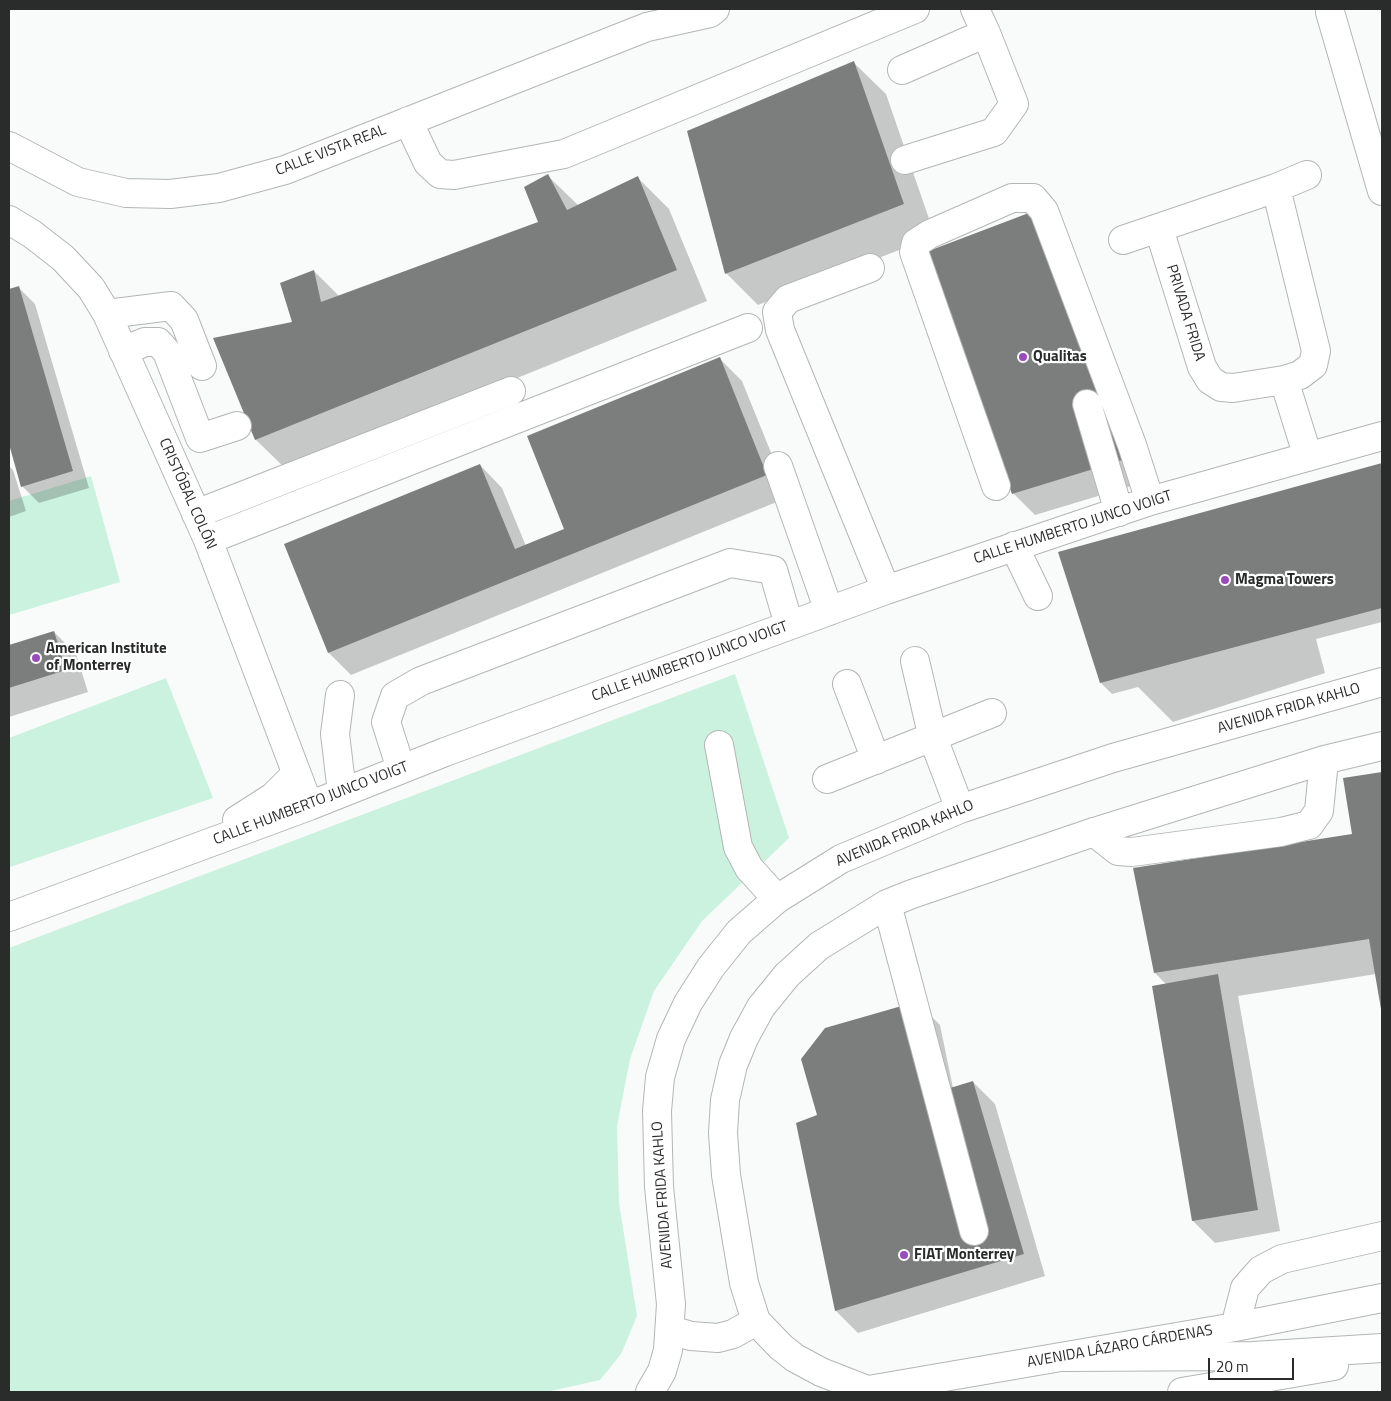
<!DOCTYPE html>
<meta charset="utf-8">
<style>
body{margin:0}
#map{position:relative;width:1391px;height:1401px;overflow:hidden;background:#f8fbf9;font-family:"Titillium Web",sans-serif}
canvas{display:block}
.frame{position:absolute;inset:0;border:10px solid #2a2b2b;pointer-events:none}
.scale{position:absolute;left:1208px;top:1358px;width:86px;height:22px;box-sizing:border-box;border:2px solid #2a2b2b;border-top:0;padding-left:6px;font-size:15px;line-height:18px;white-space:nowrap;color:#2a2b2b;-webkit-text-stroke:4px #fff;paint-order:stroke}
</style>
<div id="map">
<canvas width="1391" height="1401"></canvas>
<div class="frame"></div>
<div class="scale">20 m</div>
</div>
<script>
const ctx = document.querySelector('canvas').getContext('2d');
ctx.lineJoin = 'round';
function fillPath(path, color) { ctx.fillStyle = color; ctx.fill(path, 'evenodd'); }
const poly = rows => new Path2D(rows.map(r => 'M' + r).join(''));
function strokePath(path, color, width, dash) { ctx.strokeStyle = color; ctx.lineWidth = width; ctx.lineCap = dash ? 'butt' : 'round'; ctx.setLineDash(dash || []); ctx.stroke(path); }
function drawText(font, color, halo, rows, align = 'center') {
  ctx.font = font + ' "Titillium Web",sans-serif'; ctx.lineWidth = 4.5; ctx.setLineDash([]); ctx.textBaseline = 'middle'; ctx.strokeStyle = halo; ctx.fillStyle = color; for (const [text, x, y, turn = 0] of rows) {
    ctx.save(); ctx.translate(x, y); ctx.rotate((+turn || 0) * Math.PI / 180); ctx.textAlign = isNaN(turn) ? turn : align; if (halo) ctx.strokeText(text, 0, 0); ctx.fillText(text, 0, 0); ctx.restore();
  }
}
fillPath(poly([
 [91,476,120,582,9,615,9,501],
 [735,674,789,838,702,921,654,991,630,1059,617,1126,619,1203,637,1316,621,1354,600,1380,546,1392,9,1392,9,948],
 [166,678,213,798,10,867,9,738]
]), '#cbf2df');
fillPath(poly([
 [854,63,886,94,935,236,758,305,727,274,689,131],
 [548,176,579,206,638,178,669,209,707,301,288,471,256,440,215,339,293,323,314,271,339,296,540,222],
 [1056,235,1148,481,1035,515,1013,493],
 [18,287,35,304,89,488,39,503,22,486,9,439,9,290],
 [720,359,742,381,789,497,351,675,329,653,286,544,480,465,502,488,526,546,566,529],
 [1382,464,1382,622,1316,639,1325,673,1173,722,1138,687,1112,694,1101,683,1060,552],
 [9,466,13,470,26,511,9,517],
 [54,632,76,654,88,692,9,717,9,646],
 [1382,773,1382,1014,1376,974,1238,996,1280,1231,1215,1243,1193,1221,1167,985,1155,973,1353,835,1344,780],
 [918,1003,940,1025,953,1088,973,1082,995,1104,1045,1276,858,1333,836,1311,798,1124,819,1116]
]), '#0003');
fillPath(poly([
 [854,61,904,204,725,274,687,131],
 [548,174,567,210,638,176,677,270,255,440,213,338,292,322,280,283,314,270,321,302,538,222,524,187],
 [1034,211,1126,459,1012,494,918,255],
 [19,286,73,471,21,487,9,444,9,289],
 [720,357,767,475,328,653,284,544,480,464,515,549,564,529,527,436],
 [1382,463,1382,608,1100,683,1058,552],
 [54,631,66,670,9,688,9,645],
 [1382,772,1382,1015,1369,939,1154,973,1133,868,1352,834,1343,778],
 [1218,974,1258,1210,1192,1221,1152,986],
 [919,1001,937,1092,973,1081,1024,1254,835,1311,796,1123,817,1115,801,1059,825,1028]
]), '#7c7e7d');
const minor = poly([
 [1330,12,1382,191],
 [902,70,986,33,975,9],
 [408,121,428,163,440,174,454,175,564,154,915,9],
 [9,146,78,182,126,193,170,194,219,188,285,170,647,27,710,13,715,9],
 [905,160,994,132,1014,104,986,33],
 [9,220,32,234,63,258,91,288,107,314,208,540,309,806],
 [1159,229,1202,367,1210,380,1221,387,1233,388,1284,380,1300,375,1313,365,1316,351,1276,188],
 [1123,240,1276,188,1307,175],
 [870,268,788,299,777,312,780,330,886,590],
 [107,314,171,306,184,320,202,366],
 [123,351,145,342,158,342,167,352,200,438,237,426],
 [1284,380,1308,457],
 [1087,404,1119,512],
 [778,466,829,611],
 [996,486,914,252,916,243,930,234,1012,198,1033,198,1044,211,1132,445,1150,501],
 [196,514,511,391],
 [208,540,748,328],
 [1014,546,1038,596],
 [915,661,933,738,960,809],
 [847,684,876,760],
 [340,695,335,734,342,792],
 [719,745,738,847,749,868,777,899],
 [401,769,386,722,395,696,421,681,730,563,773,570,789,625],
 [827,779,992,713],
 [237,820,273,797,296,774],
 [1094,832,1118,851,1132,852,1281,832,1309,825,1319,811,1324,760],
 [887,904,974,1231],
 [9,917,309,806,445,752,886,590,1150,501,1382,436],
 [1235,1327,1245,1288,1261,1270,1282,1259,1382,1236],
 [670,1330,691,1336,718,1338,733,1334,756,1321],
 [867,1390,821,1372,795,1358,781,1347,756,1321,744,1283,726,1175,723,1133,725,1100,733,1065,744,1038,761,1007,787,975,819,946,887,904,912,894,1094,832,1324,760,1382,746],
 [650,1392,662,1371,668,1350,671,1304,659,1187,657,1111,660,1077,671,1039,688,1003,711,967,739,932,777,899,841,859,960,809,1113,758,1382,682],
 [857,1392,1235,1327,1382,1298]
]);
const highway = poly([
 [1064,1357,1253,1356,1382,1348],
 [1182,1392,1334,1366]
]);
strokePath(minor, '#b3b6b4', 30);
strokePath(highway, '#b3b6b4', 30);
strokePath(minor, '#fff', 28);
strokePath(highway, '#fff', 28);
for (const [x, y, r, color] of [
 [1023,357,5,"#994bbb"],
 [1225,580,5,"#994bbb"],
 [36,658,5,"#994bbb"],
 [904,1255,5,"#994bbb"]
]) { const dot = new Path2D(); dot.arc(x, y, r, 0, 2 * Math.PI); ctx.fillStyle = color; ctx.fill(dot); strokePath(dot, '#fff', 2); }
drawText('15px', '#2a2b2b', '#fff', [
 ["CALLE VISTA REAL",331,151,-21],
 ["PRIVADA FRIDA",1185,313,73],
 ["CRISTÓBAL COLÓN",187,494,66],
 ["CALLE HUMBERTO JUNCO VOIGT",1073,528,-18],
 ["CALLE HUMBERTO JUNCO VOIGT",690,662,-20],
 ["AVENIDA FRIDA KAHLO",1289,709,-16],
 ["CALLE HUMBERTO JUNCO VOIGT",311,804,-21],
 ["AVENIDA FRIDA KAHLO",905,834,-23],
 ["AVENIDA FRIDA KAHLO",663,1195,-94],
 ["AVENIDA LÁZARO CÁRDENAS",1120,1347,-10]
]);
drawText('bold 15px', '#2a2b2b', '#fff', [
 ["Qualitas",1033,357],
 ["Magma Towers",1235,580],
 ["American Institute",46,649],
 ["of Monterrey",46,666],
 ["FIAT Monterrey",914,1255]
], 'left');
</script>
